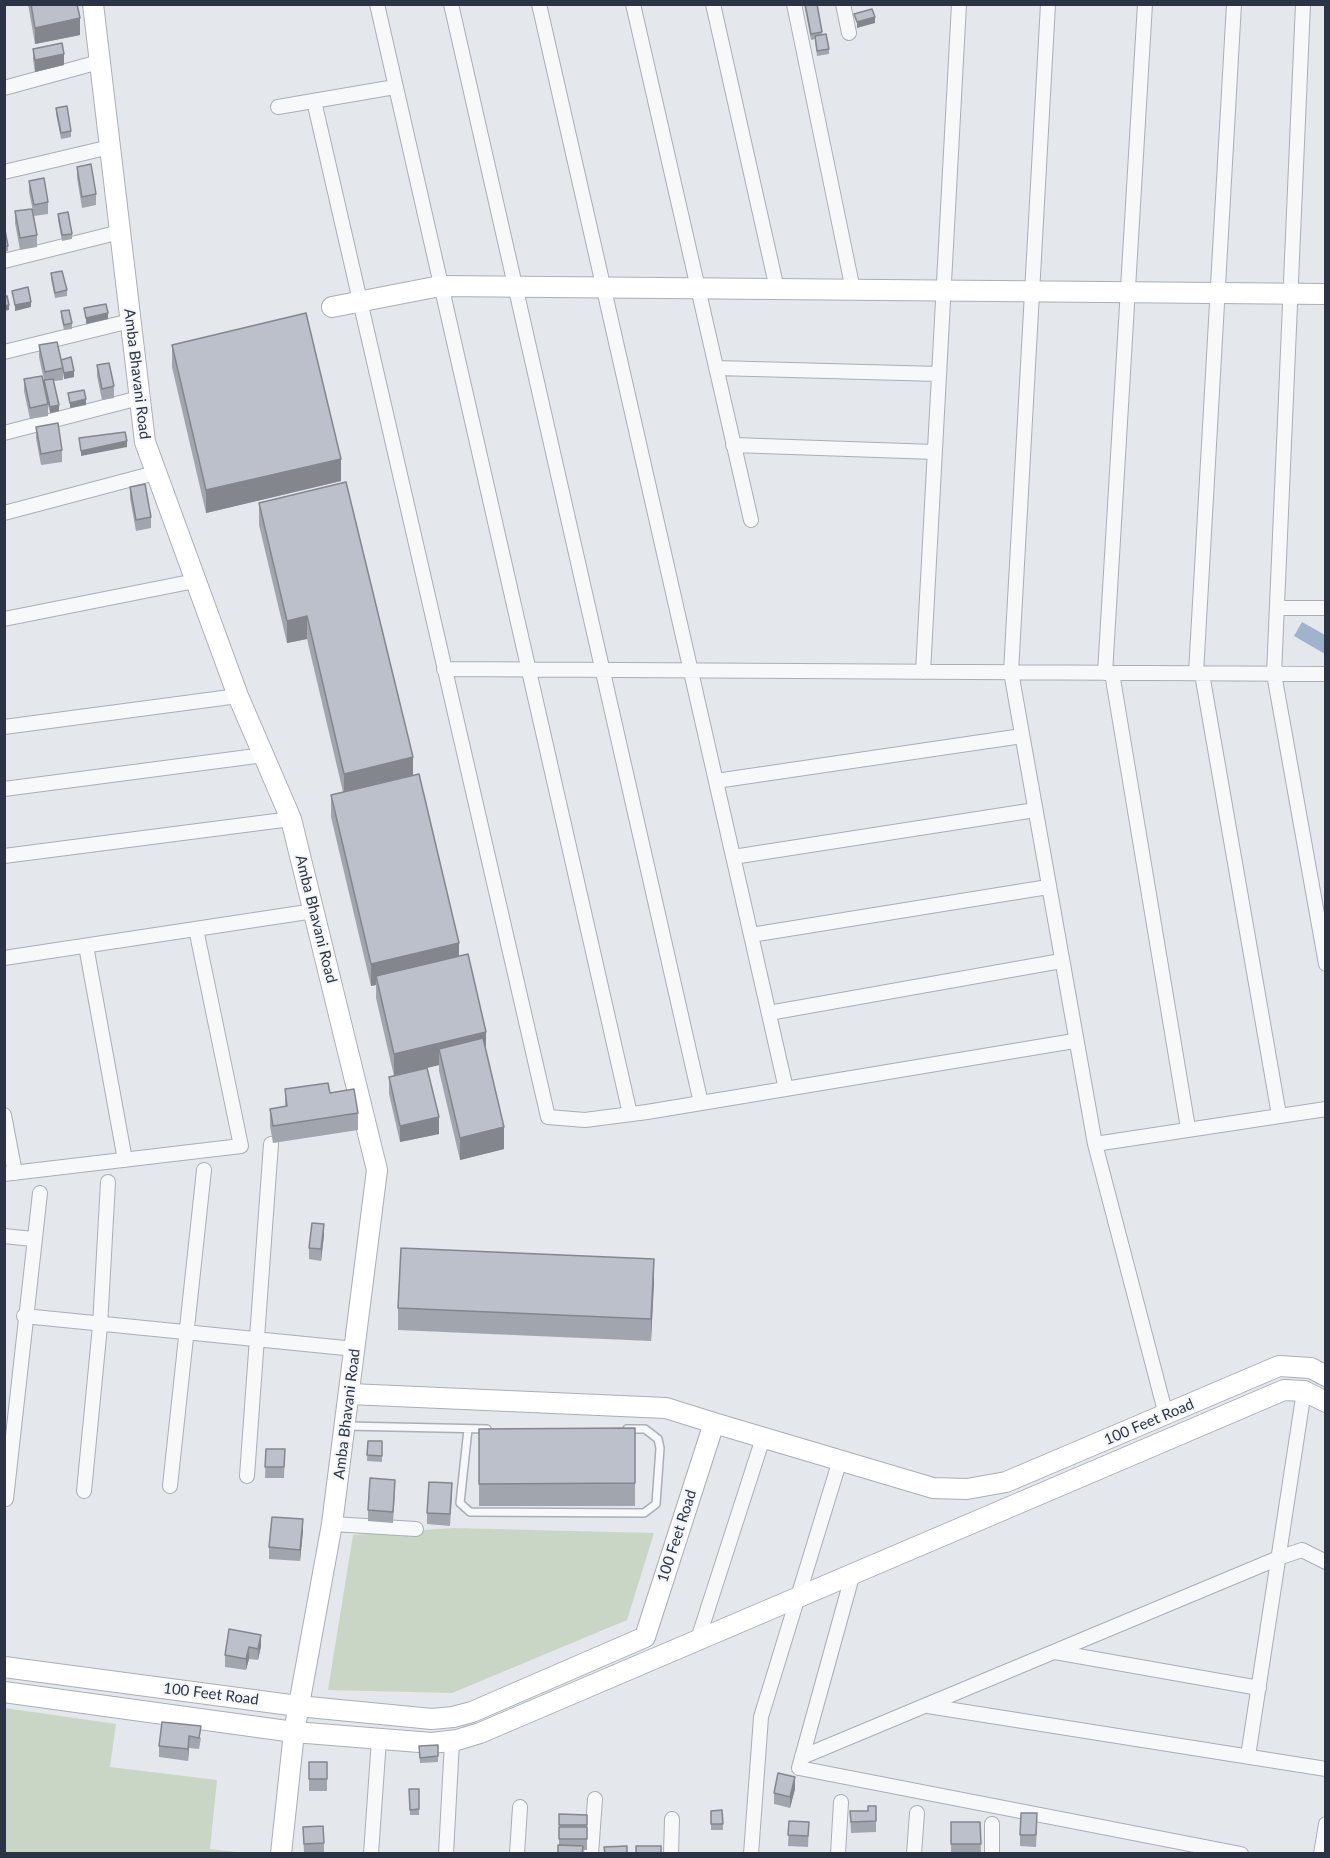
<!DOCTYPE html>
<style>
body{margin:0}
#map{position:relative;width:1330px;height:1858px;overflow:hidden;background:#e4e7ec;font-family:Lato,sans-serif}
canvas{display:block}
.frame{position:absolute;inset:0;border:6px solid #2b3445;pointer-events:none}
</style>
<div id="map">
<canvas width="1330" height="1858"></canvas>
<div class="frame"></div>
</div>
<script>
const ctx = document.querySelector('canvas').getContext('2d');
ctx.lineJoin = 'round';
function fillPath(path, color) { ctx.fillStyle = color; ctx.fill(path, 'evenodd'); }
const poly = rows => new Path2D(rows.map(r => 'M' + r).join(''));
function strokePath(path, color, width, dash) { ctx.strokeStyle = color; ctx.lineWidth = width; ctx.lineCap = dash ? 'butt' : 'round'; ctx.setLineDash(dash || []); ctx.stroke(path); }
function drawText(font, color, halo, rows, align = 'center') {
  ctx.font = font + ' Lato,sans-serif'; ctx.lineWidth = 4.5; ctx.setLineDash([]); ctx.textBaseline = 'middle'; ctx.strokeStyle = halo; ctx.fillStyle = color; for (const [text, x, y, turn = 0] of rows) {
    ctx.save(); ctx.translate(x, y); ctx.rotate((+turn || 0) * Math.PI / 180); ctx.textAlign = isNaN(turn) ? turn : align; if (halo) ctx.strokeText(text, 0, 0); ctx.fillText(text, 0, 0); ctx.restore();
  }
}
fillPath(poly([
 [453,1528,654,1533,627,1620,452,1693,328,1690,353,1535],
 [5,1708,116,1724,110,1767,217,1780,210,1849,246,1853,5,1853]
]), '#c9d6c5');
fillPath(poly([
 [1302,622,1325,635,1325,654,1294,636]
]), '#9fb4cc');
const lane = poly([
 [346,1426,487,1429],
 [468,1429,460,1503,470,1512,644,1513,656,1504,660,1448,658,1439,645,1429,627,1429]
]);
const street = poly([
 [377,4,630,1114],
 [451,4,701,1103],
 [539,4,786,1089],
 [633,4,751,520],
 [713,4,777,289],
 [794,4,853,290],
 [843,4,849,33],
 [1048,4,1011,672,1095,1144,1166,1415],
 [1303,4,1274,674,1326,964],
 [4,88,99,62],
 [314,101,548,1117,585,1120,647,1112,1074,1041],
 [278,107,395,87],
 [4,172,110,147],
 [4,261,120,232],
 [4,352,130,321],
 [716,368,939,374],
 [4,433,139,398],
 [733,445,935,452],
 [4,513,155,473],
 [1277,608,1326,608],
 [4,619,195,581],
 [444,669,1326,674],
 [923,672,959,4],
 [1105,673,1145,4],
 [1112,673,1188,1128],
 [1196,673,1234,4],
 [1202,674,1279,1115],
 [4,727,238,696],
 [716,781,1022,736],
 [4,789,264,755],
 [4,856,291,819],
 [733,857,1035,810],
 [751,935,1048,887],
 [86,946,125,1160],
 [4,958,314,911],
 [769,1013,1061,961],
 [4,1115,15,1173],
 [1095,1144,1326,1109],
 [4,1174,241,1146,196,929],
 [4,1236,33,1239],
 [24,1316,355,1349],
 [247,1476,271,1144],
 [170,1486,204,1170],
 [84,1491,100,1326,108,1182],
 [6,1499,40,1193],
 [332,1524,416,1529],
 [853,1573,799,1768,1241,1854],
 [698,1639,763,1438],
 [1055,1652,1259,1688],
 [928,1706,1326,1769],
 [1248,1756,1304,1391],
 [802,1757,1281,1557,1302,1550,1326,1562],
 [371,1854,379,1739],
 [446,1854,452,1741],
 [517,1854,520,1807],
 [591,1854,595,1799],
 [671,1854,672,1819],
 [751,1854,761,1717,840,1460],
 [838,1854,841,1802],
 [914,1854,917,1813],
 [992,1854,992,1824],
 [1321,1854,1326,1824]
]);
const secondary = poly([
 [93,4,145,442,238,696,291,819,377,1170,332,1524,294,1732,281,1854],
 [332,307,440,286,1326,294],
 [350,1394,666,1408,714,1423],
 [4,1667,298,1706,432,1719,453,1717,472,1712,645,1637,714,1423,933,1488,967,1489,1006,1482,1279,1366,1311,1368,1326,1376],
 [4,1692,294,1732,432,1743,457,1740,480,1733,1284,1390,1304,1391,1326,1402]
]);
strokePath(lane, '#a9aeb7', 10);
strokePath(street, '#a9aeb7', 16);
strokePath(secondary, '#a9aeb7', 22);
strokePath(lane, '#f7f8fa', 7);
strokePath(street, '#f7f8fa', 14);
strokePath(secondary, '#fff', 20);
fillPath(poly([
 [28,4,77,4,80,35,35,44],
 [804,4,817,4,822,34,829,49,829,54,817,56,815,39,811,40],
 [33,49,64,65,35,72,33,60],
 [56,108,71,131,71,137,61,139,56,114],
 [77,167,96,194,96,205,82,208,77,178],
 [29,181,48,202,48,214,34,216,29,192],
 [15,211,37,235,37,247,20,250,15,223],
 [58,214,72,234,72,239,62,241,58,220],
 [4,225,8,246,8,251,4,252],
 [51,273,67,290,67,296,55,298,51,279],
 [61,311,72,323,72,329,64,330,61,317],
 [39,345,61,361,74,377,64,379,63,373,63,380,54,381,59,411,50,413,48,405,48,416,30,419,24,391,24,379,44,385,44,380,39,357],
 [172,345,341,481,206,513,172,367],
 [97,365,114,386,114,398,102,400,97,376],
 [36,427,62,450,62,462,41,465,36,438],
 [130,487,151,517,151,528,136,531,130,498],
 [259,503,413,776,459,956,486,1049,504,1149,460,1160,439,1071,439,1065,394,1076,376,998,376,985,371,986,331,817,331,795,343,792,307,639,287,643,259,525],
 [389,1077,439,1134,400,1142,389,1094],
 [285,1089,330,1093,358,1113,358,1130,273,1143,270,1126,270,1109,285,1107],
 [324,1235,321,1261,309,1259,309,1248],
 [654,1282,651,1341,398,1330,398,1308],
 [635,1428,635,1506,479,1506,479,1429],
 [368,1441,382,1441,382,1462,367,1461],
 [266,1449,285,1449,284,1478,265,1478],
 [395,1491,393,1523,368,1521,368,1510],
 [452,1494,450,1526,427,1524,427,1513],
 [303,1531,300,1561,269,1559,269,1547],
 [229,1629,261,1646,258,1660,249,1659,246,1670,225,1667,225,1655],
 [162,1722,201,1738,199,1749,189,1748,188,1761,159,1757,159,1746],
 [438,1745,438,1762,420,1763,419,1746],
 [309,1762,327,1762,327,1791,309,1791],
 [409,1789,419,1789,419,1815,410,1815],
 [795,1789,790,1808,774,1804,774,1793],
 [876,1806,876,1832,851,1833,850,1811,868,1811],
 [722,1810,723,1830,711,1830,711,1811],
 [559,1814,587,1815,587,1850,583,1850,559,1845],
 [789,1821,809,1822,808,1847,788,1846],
 [951,1822,980,1822,981,1854,951,1854],
 [1037,1825,1036,1847,1020,1846,1020,1835],
 [303,1827,324,1843,324,1854,304,1854]
]), '#a1a5ae');
fillPath(poly([
 [875,17,875,23,857,28,857,22],
 [80,18,80,35,35,44,35,28],
 [64,54,64,65,35,72,35,60],
 [31,302,31,307,15,311,15,305],
 [9,305,9,310,4,311,4,306],
 [108,313,108,319,86,324,86,318],
 [74,371,74,377,64,379,64,373],
 [86,399,86,405,70,408,70,403],
 [59,405,59,411,50,413,50,407],
 [127,441,127,447,81,456,81,451],
 [341,459,341,481,206,513,206,490],
 [307,616,307,639,287,643,287,621],
 [413,757,413,780,344,796,344,774],
 [459,943,459,965,376,976,376,985,371,986,371,964],
 [486,1032,486,1054,439,1049,439,1065,394,1076,394,1054],
 [439,1117,439,1134,400,1142,400,1126],
 [504,1127,504,1149,460,1160,460,1138],
 [324,1224,324,1235,321,1261,321,1249],
 [654,1259,654,1282,651,1341,651,1319],
 [303,1519,303,1531,300,1561,300,1550],
 [261,1635,261,1646,258,1660,258,1649],
 [249,1647,249,1659,246,1670,246,1659],
 [189,1736,189,1748,188,1761,188,1749],
 [795,1777,795,1789,790,1808,790,1797]
]), '#83868d');
const building = poly([
 [31,4,77,4,80,18,35,28,31,4],
 [805,4,817,4,822,32,811,34,805,4],
 [872,9,875,17,857,22,854,14,872,9],
 [826,34,829,49,817,51,815,36,826,34],
 [62,43,64,54,35,60,33,49,62,43],
 [67,106,71,131,61,133,56,108,67,106],
 [91,164,96,194,82,197,77,167,91,164],
 [44,178,48,202,34,205,29,181,44,178],
 [32,209,37,235,20,238,15,211,32,209],
 [68,212,72,234,62,235,58,214,68,212],
 [4,225,8,246,4,246,4,225],
 [62,271,67,290,55,293,51,273,62,271],
 [28,287,31,302,15,305,12,291,28,287],
 [7,296,9,305,4,306,4,297,7,296],
 [106,304,108,313,86,318,84,308,106,304],
 [69,310,72,323,64,325,61,311,69,310],
 [306,313,341,459,206,490,172,345,306,313],
 [57,342,63,368,45,372,39,345,57,342],
 [71,357,74,371,64,373,61,360,71,357],
 [109,363,114,386,102,389,97,365,109,363],
 [42,376,48,404,30,408,24,379,42,376],
 [53,379,59,405,50,407,44,380,53,379],
 [84,390,86,399,70,403,68,393,84,390],
 [58,423,62,450,41,454,36,427,58,423],
 [125,432,127,441,81,451,79,438,125,432],
 [346,482,413,757,344,774,307,616,287,621,259,503,346,482],
 [145,484,151,517,136,520,130,487,145,484],
 [419,774,459,943,371,964,331,795,419,774],
 [468,954,486,1032,394,1054,376,976,468,954],
 [483,1038,504,1127,460,1138,439,1049,483,1038],
 [427,1068,439,1117,400,1126,389,1077,427,1068],
 [328,1083,330,1093,354,1089,358,1113,273,1126,270,1109,287,1106,285,1089,328,1083],
 [312,1223,324,1224,321,1249,309,1248,312,1223],
 [401,1248,654,1259,651,1319,398,1308,401,1248],
 [635,1428,635,1483,479,1484,479,1429,635,1428],
 [368,1441,382,1441,382,1456,367,1455,368,1441],
 [266,1449,285,1449,284,1467,265,1467,266,1449],
 [370,1478,395,1480,393,1512,368,1510,370,1478],
 [429,1482,452,1483,450,1514,427,1513,429,1482],
 [272,1517,303,1519,300,1550,269,1547,272,1517],
 [229,1629,261,1635,258,1649,249,1647,246,1659,225,1655,229,1629],
 [162,1722,201,1726,199,1738,189,1736,188,1749,159,1746,162,1722],
 [438,1745,438,1756,420,1758,419,1746,438,1745],
 [309,1762,327,1762,327,1779,309,1779,309,1762],
 [778,1773,795,1777,790,1797,774,1793,778,1773],
 [409,1789,419,1789,419,1809,410,1810,409,1789],
 [868,1806,876,1806,876,1821,851,1822,850,1811,868,1811,868,1806],
 [722,1810,723,1824,711,1824,711,1811,722,1810],
 [1021,1813,1037,1813,1036,1835,1020,1835,1021,1813],
 [559,1814,587,1815,587,1825,559,1825,559,1814],
 [789,1821,809,1822,808,1836,788,1835,789,1821],
 [951,1822,980,1822,981,1844,951,1844,951,1822],
 [323,1826,324,1843,304,1844,303,1827,323,1826],
 [559,1827,587,1827,587,1839,559,1839,559,1827],
 [558,1845,583,1846,582,1854,558,1854,558,1845],
 [627,1846,627,1854,605,1854,604,1847,627,1846],
 [636,1846,661,1846,661,1854,636,1854,636,1846]
]);
fillPath(building, '#bbc0ca');
strokePath(building, '#83868d', 1.5);
drawText('15px', '#2b3445', '#f4f6f9', [
 ["Amba Bhavani Road",137,374,83],
 ["Amba Bhavani Road",316,919,76],
 ["Amba Bhavani Road",347,1414,-83],
 ["100 Feet Road",1149,1422,-23],
 ["100 Feet Road",677,1536,-72],
 ["100 Feet Road",211,1694,7]
]);
</script>
